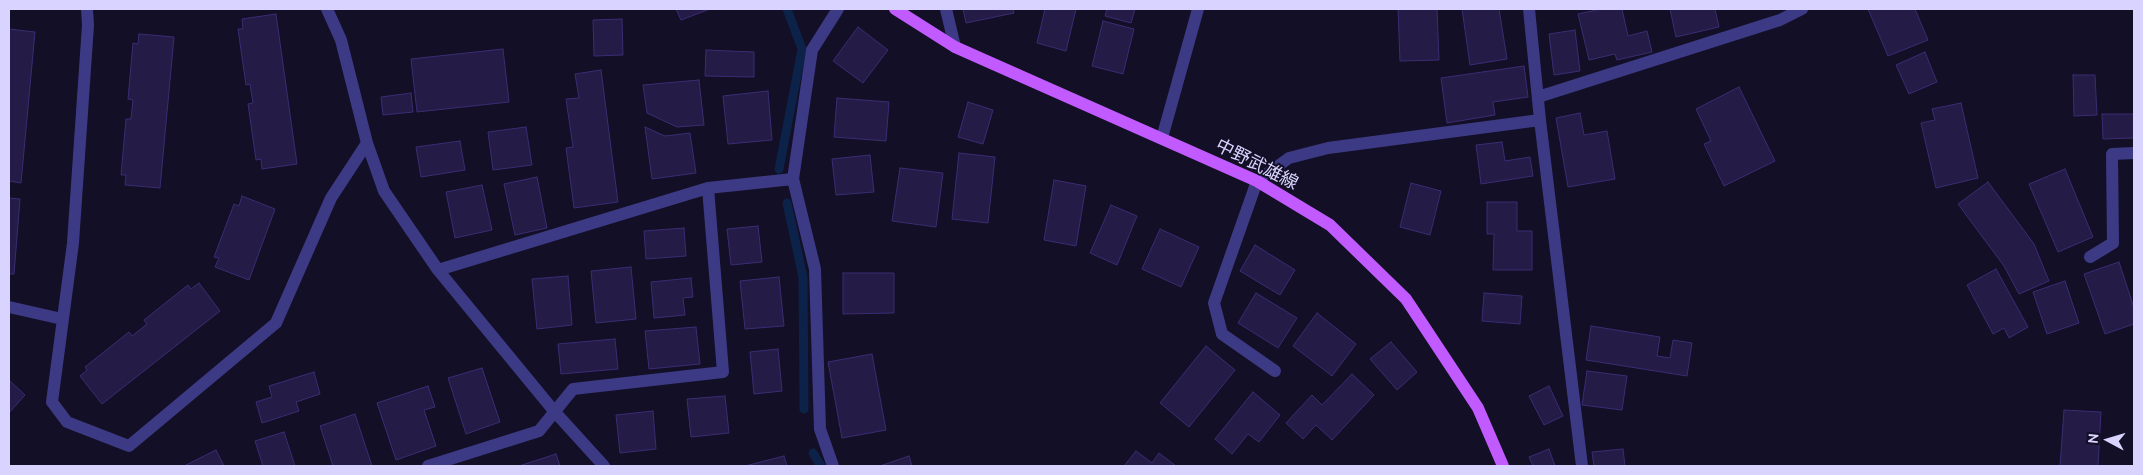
<!DOCTYPE html>
<meta charset="utf-8">
<style>
body{margin:0}
#map{position:relative;width:2143px;height:475px;overflow:hidden;background:#130f26;font-family:Ubuntu,sans-serif}
canvas{display:block}
.frame{position:absolute;inset:0;border:10px solid #d9d4ff;pointer-events:none}
.north{position:absolute;left:2083px;top:415px;width:50px;height:50px;-webkit-text-stroke:4px #130f26;paint-order:stroke;rotate:276deg;font-size:14px;font-weight:700;line-height:20px;text-align:center;color:#d9d4ff}
.north::after{content:'';display:block;margin:auto;width:18px;height:22px;background:#d9d4ff;clip-path:polygon(50% 0,100% 100%,50% 72%,0 100%)}
</style>
<div id="map">
<canvas width="2143" height="475"></canvas>
<div class="frame"></div>
<div class="north">N</div>
</div>
<script>
const ctx = document.querySelector('canvas').getContext('2d');
ctx.lineJoin = 'round';
const poly = rows => new Path2D(rows.map(r => 'M' + r).join(''));
function strokePath(path, color, width, dash) { ctx.strokeStyle = color; ctx.lineWidth = width; ctx.lineCap = dash ? 'butt' : 'round'; ctx.setLineDash(dash || []); ctx.stroke(path); }
function fillPath(path, color) { ctx.fillStyle = color; ctx.fill(path, 'evenodd'); }
function drawText(font, color, halo, rows, align = 'center') {
  ctx.font = font + ' Ubuntu,"Noto Sans JP",sans-serif'; ctx.lineWidth = 4; ctx.setLineDash([]); ctx.textBaseline = 'middle'; ctx.strokeStyle = halo; ctx.fillStyle = color; for (const [text, x, y, turn = 0] of rows) {
    ctx.save(); ctx.translate(x, y); ctx.rotate((+turn || 0) * Math.PI / 180); ctx.textAlign = isNaN(turn) ? turn : align; if (halo) ctx.strokeText(text, 0, 0); ctx.fillText(text, 0, 0); ctx.restore();
  }
}
strokePath(poly([
 [779,169,802,49,787,9],
 [787,203,803,277,804,409],
 [813,453,821,466]
]), '#0c2248', 9);
const building = poly([
 [676,9,710,9,681,20,676,9],
 [963,9,1013,9,1014,13,966,23,963,9],
 [1045,9,1076,9,1066,51,1037,43,1045,9],
 [1107,9,1135,9,1131,23,1105,16,1107,9],
 [1398,9,1437,9,1439,60,1400,61,1398,9],
 [1462,9,1499,9,1507,59,1470,65,1462,9],
 [1601,9,1622,9,1628,36,1647,31,1652,52,1617,60,1615,54,1589,60,1578,14,1601,9],
 [1670,9,1715,9,1719,27,1676,37,1670,9],
 [1868,9,1915,9,1928,40,1888,56,1868,9],
 [276,14,297,164,262,169,261,159,256,160,248,104,253,103,250,84,246,85,238,29,243,29,242,19,276,14],
 [622,19,623,55,594,56,593,20,622,19],
 [1103,21,1134,29,1123,74,1092,66,1103,21],
 [858,27,888,50,863,83,833,61,858,27],
 [9,29,35,32,21,183,9,181,9,29],
 [1575,30,1580,71,1554,75,1549,34,1575,30],
 [139,34,174,37,160,188,125,185,126,175,121,175,126,119,131,119,133,100,128,99,133,43,138,44,139,34],
 [503,49,509,102,417,112,411,59,503,49],
 [706,50,754,52,754,77,705,76,706,50],
 [1925,52,1937,82,1909,94,1896,65,1925,52],
 [1524,66,1528,97,1493,102,1495,115,1447,123,1441,78,1524,66],
 [601,70,618,202,574,208,566,148,573,147,566,99,579,98,575,74,601,70],
 [2073,75,2095,75,2097,115,2074,116,2073,75],
 [699,80,704,125,677,127,647,113,643,85,699,80],
 [1739,87,1775,161,1724,186,1704,144,1711,141,1696,109,1739,87],
 [768,91,772,140,728,144,723,96,768,91],
 [411,93,413,112,383,115,381,97,411,93],
 [837,98,889,102,886,141,834,137,837,98],
 [968,102,993,110,983,144,958,137,968,102],
 [1961,103,1978,178,1936,188,1921,123,1935,120,1932,109,1961,103],
 [1580,113,1584,135,1607,131,1615,179,1568,187,1556,118,1580,113],
 [2102,114,2134,114,2134,138,2103,139,2102,114],
 [526,127,532,165,493,170,488,132,526,127],
 [645,127,665,136,690,133,696,173,652,179,645,127],
 [460,141,465,170,421,177,416,147,460,141],
 [1502,142,1505,161,1530,157,1533,176,1481,184,1476,145,1502,142],
 [959,153,995,157,988,223,952,219,959,153],
 [870,155,874,192,836,195,832,159,870,155],
 [900,168,943,173,936,227,892,221,900,168],
 [2065,169,2093,237,2058,252,2029,184,2065,169],
 [537,177,547,228,515,235,504,184,537,177],
 [1054,180,1086,186,1076,246,1044,240,1054,180],
 [1988,182,2034,244,2049,281,2019,294,2004,266,1958,204,1988,182],
 [1411,183,1441,191,1430,235,1400,227,1411,183],
 [482,185,492,230,455,238,446,192,482,185],
 [242,196,275,209,249,280,215,267,219,258,214,257,234,204,239,206,242,196],
 [9,198,20,199,14,274,9,274,9,198],
 [1487,202,1517,202,1517,231,1532,231,1532,270,1493,270,1494,234,1487,234,1487,202],
 [1111,205,1137,216,1117,265,1090,253,1111,205],
 [758,226,762,262,731,265,727,229,758,226],
 [684,228,686,256,646,259,644,231,684,228],
 [1160,229,1199,247,1181,287,1142,269,1160,229],
 [1255,245,1295,270,1280,295,1240,271,1255,245],
 [2119,262,2134,308,2134,324,2105,334,2084,274,2119,262],
 [631,267,636,319,596,323,591,271,631,267],
 [1996,269,2028,327,2009,338,2004,328,1993,334,1967,285,1996,269],
 [843,273,894,273,894,313,843,314,843,273],
 [568,276,572,325,537,329,532,279,568,276],
 [779,277,784,326,745,329,740,281,779,277],
 [691,278,693,297,683,298,685,315,654,318,651,282,691,278],
 [2065,281,2079,323,2047,334,2033,292,2065,281],
 [199,283,220,311,102,404,80,376,87,370,85,367,129,332,132,336,147,324,144,320,188,285,191,289,199,283],
 [1256,293,1297,318,1278,348,1238,323,1256,293],
 [1484,293,1522,296,1520,324,1482,321,1484,293],
 [1317,313,1356,344,1332,376,1293,346,1317,313],
 [1591,326,1660,337,1657,356,1670,358,1673,340,1692,343,1687,376,1586,360,1591,326],
 [696,327,700,364,649,369,645,331,696,327],
 [615,339,618,369,561,374,558,344,615,339],
 [1391,342,1417,372,1397,390,1370,359,1391,342],
 [1206,346,1235,370,1189,427,1160,403,1206,346],
 [778,349,782,391,754,394,750,352,778,349],
 [872,354,886,430,842,438,828,362,872,354],
 [482,368,500,422,466,434,448,378,482,368],
 [1587,371,1627,376,1622,410,1582,405,1587,371],
 [314,372,320,394,296,402,299,411,262,423,256,402,272,397,269,386,314,372],
 [1352,374,1374,395,1332,440,1316,425,1303,439,1286,423,1312,395,1322,405,1352,374],
 [9,380,25,395,9,413,9,380],
 [428,386,435,407,424,410,436,446,396,460,377,403,428,386],
 [1549,386,1563,416,1544,425,1529,396,1549,386],
 [1253,392,1280,415,1259,442,1248,434,1232,454,1215,439,1253,392],
 [725,396,729,433,691,437,687,399,725,396],
 [2064,410,2101,412,2098,466,2060,466,2064,410],
 [653,411,656,449,620,453,616,415,653,411],
 [355,414,372,466,333,466,320,426,355,414],
 [284,432,295,466,263,466,255,441,284,432],
 [1549,449,1555,466,1533,466,1529,457,1549,449],
 [1623,449,1625,466,1594,466,1592,452,1623,449],
 [216,450,224,466,184,466,216,450],
 [1136,451,1152,463,1159,453,1176,466,1124,466,1136,451],
 [556,454,560,466,519,466,556,454],
 [784,456,787,466,745,466,784,456],
 [909,456,912,466,880,466,909,456]
]);
fillPath(building, '#241b47');
strokePath(building, '#3b2d73', 1);
strokePath(poly([
 [87,9,88,25,73,243,52,402,67,422,129,446,276,323,331,198,367,143],
 [327,9,341,40,367,143,384,191,438,270,554,411,604,466],
 [946,9,955,47],
 [1529,9,1540,120,1582,466],
 [1538,97,1780,20,1802,9],
 [1162,138,1198,9],
 [2090,257,2113,243,2112,154,2134,153],
 [438,270,708,188,793,179],
 [9,307,62,319],
 [1275,371,1222,334,1214,303,1257,181,1289,158,1328,148,1540,120],
 [428,466,539,431,573,389,723,372,708,188],
 [833,466,820,429,815,269,793,179,812,50,838,9]
]), '#3d3a85', 12);
strokePath(poly([
 [895,9,955,47,1257,181,1330,225,1406,299,1478,408,1503,466]
]), '#c25bff', 12);
drawText('18px', '#d9d4ff', '#130f26', [
 ["中野武雄線",1257,164,27]
]);
</script>
